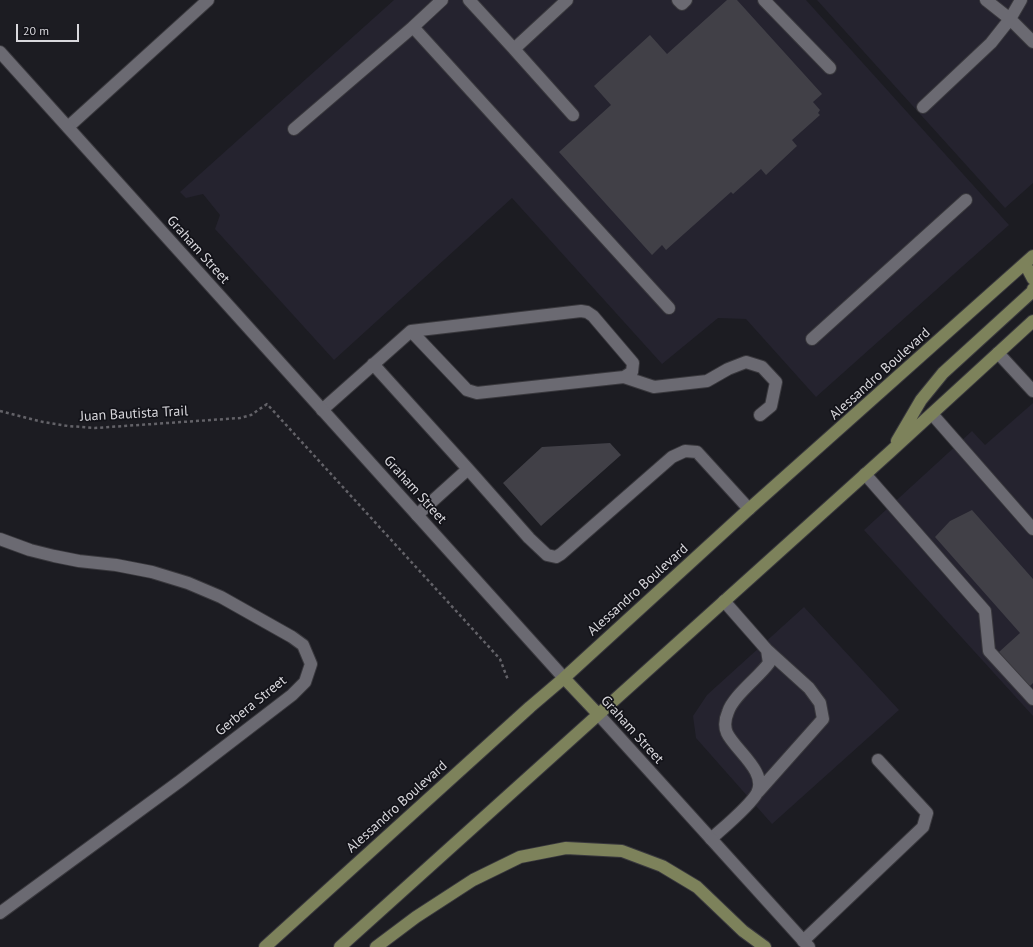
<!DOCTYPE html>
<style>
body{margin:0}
#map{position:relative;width:1033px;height:947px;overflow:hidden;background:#1c1c22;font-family:"PT Sans",sans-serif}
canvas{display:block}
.scale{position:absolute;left:16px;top:24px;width:63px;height:18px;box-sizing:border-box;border:2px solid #d9d8dd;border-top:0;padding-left:5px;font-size:12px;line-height:14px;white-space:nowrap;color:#d9d8dd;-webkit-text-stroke:3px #131319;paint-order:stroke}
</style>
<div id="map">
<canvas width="1033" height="947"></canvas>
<div class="scale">20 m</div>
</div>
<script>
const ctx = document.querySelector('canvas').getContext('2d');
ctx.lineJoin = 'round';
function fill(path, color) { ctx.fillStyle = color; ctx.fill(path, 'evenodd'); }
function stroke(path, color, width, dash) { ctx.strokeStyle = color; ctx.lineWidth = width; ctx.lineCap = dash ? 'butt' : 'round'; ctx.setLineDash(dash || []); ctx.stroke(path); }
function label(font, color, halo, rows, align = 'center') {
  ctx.font = font + ' "PT Sans",sans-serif'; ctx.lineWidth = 3.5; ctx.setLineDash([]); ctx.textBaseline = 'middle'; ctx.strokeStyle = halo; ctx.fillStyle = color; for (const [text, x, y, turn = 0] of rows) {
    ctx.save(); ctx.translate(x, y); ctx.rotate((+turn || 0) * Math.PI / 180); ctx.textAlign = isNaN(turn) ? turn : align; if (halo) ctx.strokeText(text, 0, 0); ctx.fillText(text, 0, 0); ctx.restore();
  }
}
fill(new Path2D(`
 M394 0H806L1009 225 816 397 746 319 718 318 662 364 512 198 334 360 215 229 220 215 203 194 186 198 180 192Z
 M817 0H1033V183L1005 208Z
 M1033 403V716L864 530 972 431 985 445Z
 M804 607 899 710 772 824 696 738 693 716 707 695Z`), '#25232f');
fill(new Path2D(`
 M727 0H737L822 94 813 102 820 110 818 113 820 115 792 140 797 146 766 175 761 169 733 194 731 192 666 250 662 245 652 255 559 152 611 105 594 86 650 35 667 54Z
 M610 443 621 455 541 526 503 483 542 447Z
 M972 510 1033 579V683L1029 687 999 652 1020 633 935 537 950 521Z`), '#414047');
const service = new Path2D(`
 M469 0 514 49 567 0
 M678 0 682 4 686 0
 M764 0 830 68
 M986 0 1010 19 1033 42
 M413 27 442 0
 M514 49 573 115
 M923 107 991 43 1010 19 1021 0
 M294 129 413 27 669 308
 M411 331 467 390 477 393 624 377 654 387 707 381 728 369 746 362 762 367 776 382 771 406 760 415
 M812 339 966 200
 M998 353 1033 391
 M373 364 468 469 529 538 547 555 556 557 561 554 672 457 685 451 697 452 749 509
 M322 410 411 331 581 311 587 312 593 316 633 363 632 372 624 377
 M932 414 1033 529
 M865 474 985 611 989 651 1033 699
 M417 515 468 469
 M758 792 823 719 820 703 809 688 767 650
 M711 839C723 828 750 806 757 793 768 772 735 750 727 733 724 726 725 719 728 712 733 696 758 678 769 663L767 650 724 601
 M803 941 923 827 927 813 878 760`);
const minor = new Path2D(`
 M68 127 208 0
 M0 539 30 550 54 556 79 561 116 565 152 572 188 583 221 597 292 637 303 645 311 664 305 682 292 695 180 781 0 913`);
const tertiary = new Path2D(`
 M0 52 564 678
 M598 714 809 947`);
const primary = new Path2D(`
 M1025 264 1033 279
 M897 441 921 400 943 373 1033 291V289
 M564 678 598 714
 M265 947 530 707 564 678 749 509 1033 256
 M340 947 890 452 1033 321
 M376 947 416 917 473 880 520 857 566 848 622 851 662 866 697 887 743 931 765 947`);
stroke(service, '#39383d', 14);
stroke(minor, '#39383d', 14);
stroke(tertiary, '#39383d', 14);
stroke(primary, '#39383d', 14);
stroke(new Path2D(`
 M0 411 43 422 68 426 95 428 240 418 251 415 267 404 500 659 508 680`), '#636268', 2.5, [3, 3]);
stroke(service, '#6b6a72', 12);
stroke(minor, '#6b6a72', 12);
stroke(tertiary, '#6b6a72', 12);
stroke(primary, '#7d825b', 12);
label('14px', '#d9d8dd', '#131319', [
 ["Graham Street",198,250,48],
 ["Alessandro Boulevard",880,374,-42],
 ["Juan Bautista Trail",134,414,-3],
 ["Graham Street",415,490,48],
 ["Alessandro Boulevard",638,590,-42],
 ["Gerbera Street",251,706,-39],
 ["Graham Street",632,730,48],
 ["Alessandro Boulevard",397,807,-42]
]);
</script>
